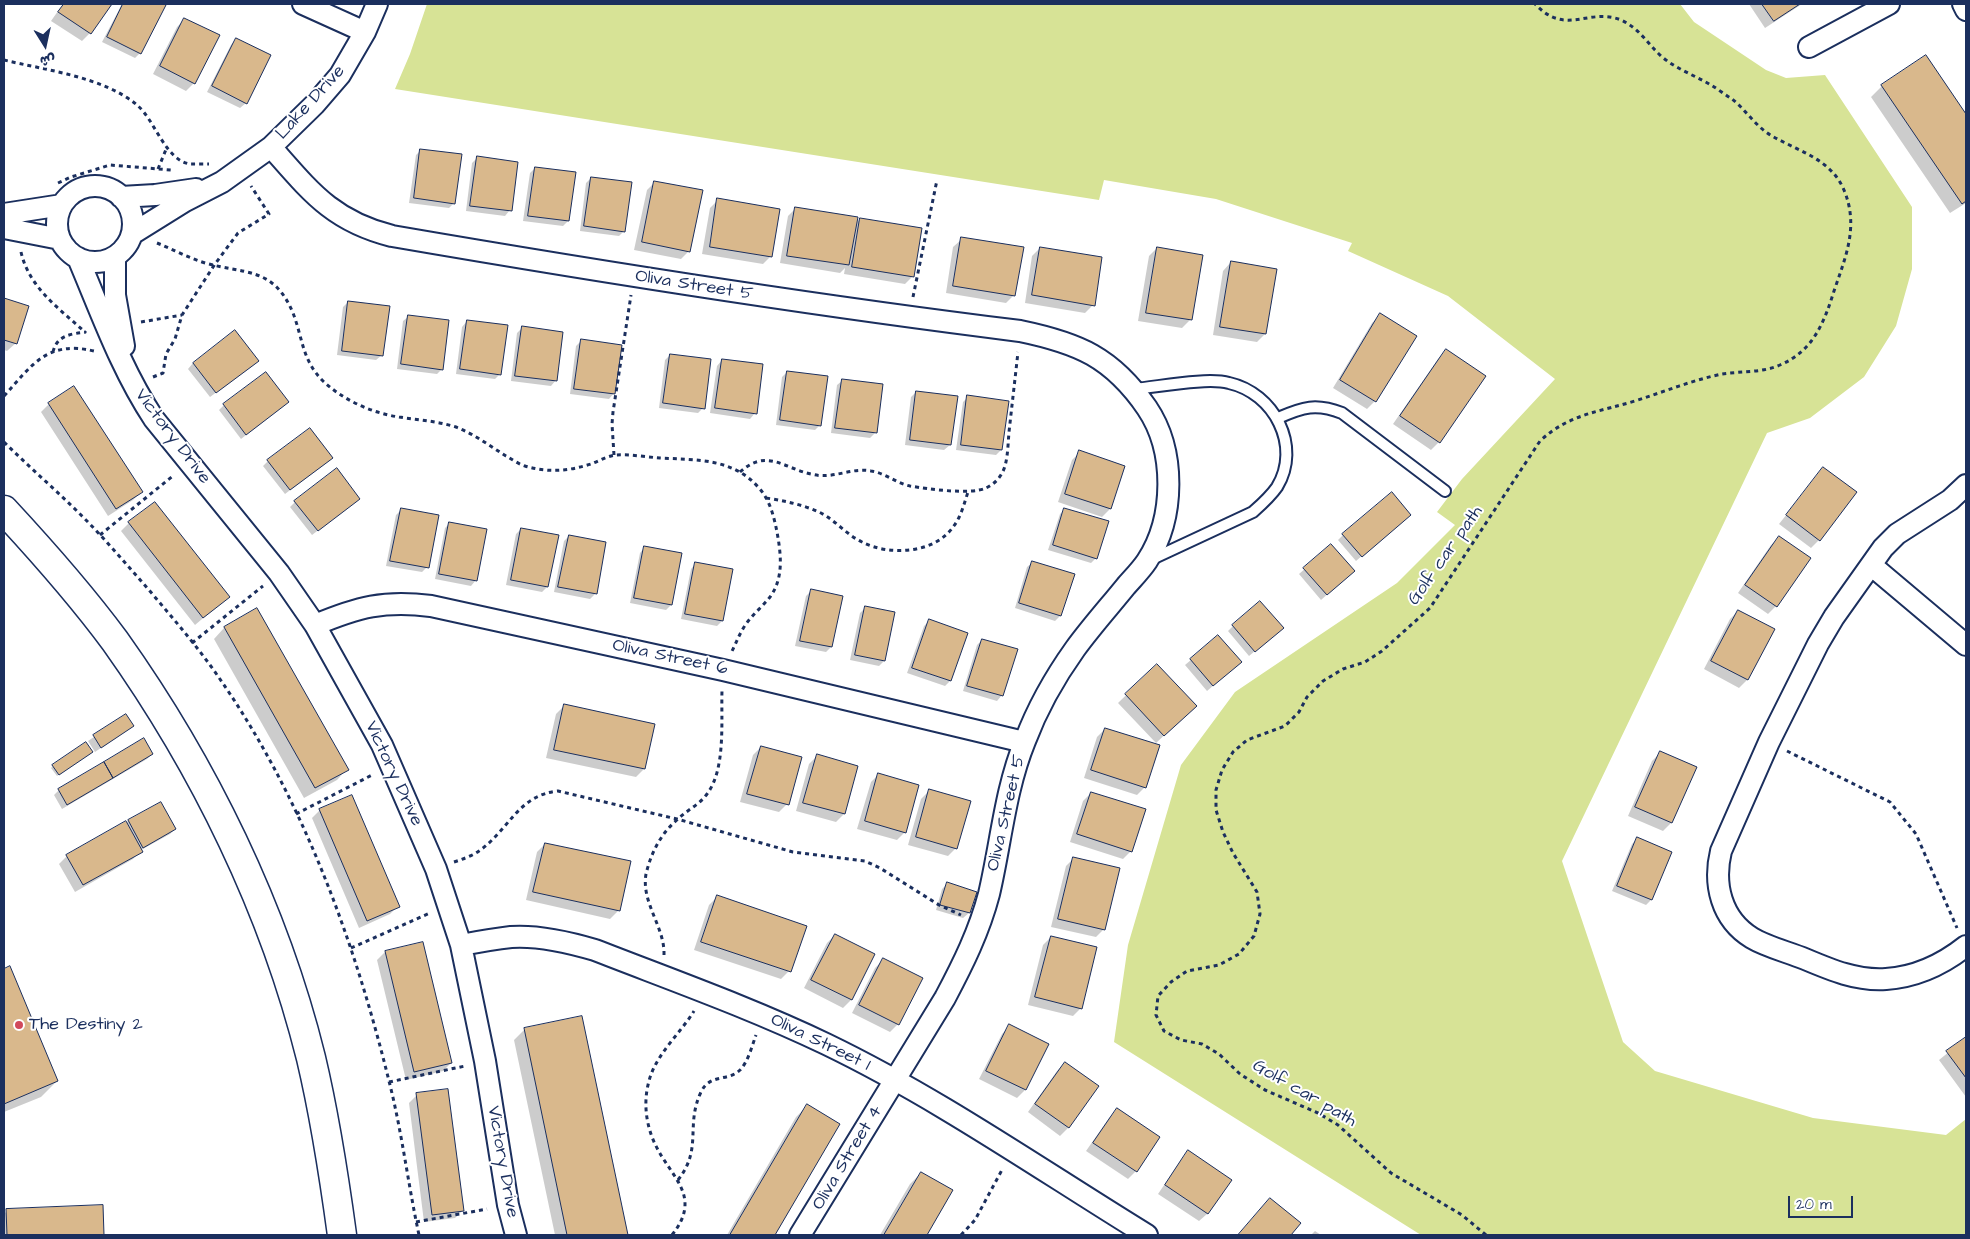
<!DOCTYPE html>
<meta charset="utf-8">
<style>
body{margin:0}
#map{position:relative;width:1970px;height:1239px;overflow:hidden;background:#fff;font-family:"Architects Daughter","Playpen Sans Arabic",sans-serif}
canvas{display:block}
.frame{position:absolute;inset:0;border:5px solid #1b2f5e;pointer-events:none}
.north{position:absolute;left:20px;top:20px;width:50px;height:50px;-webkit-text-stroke:4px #fff;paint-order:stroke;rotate:170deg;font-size:14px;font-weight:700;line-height:20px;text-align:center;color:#1b2f5e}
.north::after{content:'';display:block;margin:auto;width:18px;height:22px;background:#1b2f5e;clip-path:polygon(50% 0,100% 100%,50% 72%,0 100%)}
.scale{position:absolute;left:1788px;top:1196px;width:65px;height:22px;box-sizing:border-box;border:2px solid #1b2f5e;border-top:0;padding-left:6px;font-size:15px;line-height:18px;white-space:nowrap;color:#1b2f5e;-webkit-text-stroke:4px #fff;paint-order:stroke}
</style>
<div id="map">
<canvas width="1970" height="1239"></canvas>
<div class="frame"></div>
<div class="north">ش</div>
<div class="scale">20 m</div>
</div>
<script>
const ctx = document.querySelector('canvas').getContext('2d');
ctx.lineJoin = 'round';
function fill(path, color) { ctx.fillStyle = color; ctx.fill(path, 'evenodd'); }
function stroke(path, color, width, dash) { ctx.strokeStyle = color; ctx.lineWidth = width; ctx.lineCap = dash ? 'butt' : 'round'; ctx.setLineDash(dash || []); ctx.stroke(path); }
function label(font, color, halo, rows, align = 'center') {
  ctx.font = font + ' "Architects Daughter",sans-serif'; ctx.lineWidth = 4; ctx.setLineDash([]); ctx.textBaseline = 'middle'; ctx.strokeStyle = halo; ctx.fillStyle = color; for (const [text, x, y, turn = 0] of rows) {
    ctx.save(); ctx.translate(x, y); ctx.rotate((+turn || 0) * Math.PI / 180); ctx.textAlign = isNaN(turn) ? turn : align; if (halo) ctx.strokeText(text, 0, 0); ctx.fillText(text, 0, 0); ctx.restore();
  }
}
fill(new Path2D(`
 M427 4H1680L1694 22 1766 70 1786 78 1825 75 1912 207V269L1896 326 1864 377 1810 418 1767 433 1562 861 1623 1042 1655 1071 1813 1118 1946 1135 1966 1119V1235H1421L1114 1042 1128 945 1181 765 1235 692 1397 583 1455 525 1437 512 1462 479 1555 379 1448 296 1348 251 1352 243 1216 199 1104 180 1099 200 395 89 410 54Z`), '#d7e396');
fill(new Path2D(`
 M63 4H110L90 33 82 41 51 21Z
 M122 4H160L164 6 140 53 135 58 102 42Z
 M1749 4H1802L1765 28Z
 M185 19 194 83 186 91 153 74 177 27Z
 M236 39 246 103 240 108 207 92 231 45Z
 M1926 56 1966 116V203L1950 213 1871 97 1882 86Z
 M421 150 454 203 449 208 409 203 416 155Z
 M477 158 510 210 505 216 466 211 472 163Z
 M535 168 568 221 563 226 523 221 530 173Z
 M591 178 624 231 619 236 580 231 586 183Z
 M655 182 689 251 681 259 634 250 647 190Z
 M718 200 771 256 763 264 702 254 710 208Z
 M796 208 855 224 860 219 913 276 905 284 844 274 845 268 840 273 780 263 788 216Z
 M962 239 1014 295 1006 303 946 293 953 247Z
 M1040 248 1093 305 1085 313 1025 303 1032 256Z
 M1157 248 1190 320 1182 328 1138 321 1149 256Z
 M1231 262 1276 270 1265 334 1257 342 1213 335 1223 271Z
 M4 299 27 306 16 343 7 351 4 350Z
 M348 302 382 355 376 360 337 355 343 307Z
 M1380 315 1375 401 1367 409 1333 388 1372 323Z
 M409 316 442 369 437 374 397 369 403 321Z
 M467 321 500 374 495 379 456 374 462 327Z
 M523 327 556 380 551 386 511 381 517 333Z
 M581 341 614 393 609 399 570 394 576 346Z
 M1446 351 1439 442 1431 450 1393 424 1438 359Z
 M670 355 703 408 698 413 659 408 665 360Z
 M722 360 755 413 750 419 710 413 717 366Z
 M193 363 252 366 210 397 188 369Z
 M787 372 820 425 815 430 776 425 782 377Z
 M843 380 875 433 870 438 831 433 837 385Z
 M74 388 141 492 133 500 108 516 41 412 49 404Z
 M916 392 950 445 944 450 905 445 911 397Z
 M968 397 1001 450 996 455 956 450 963 402Z
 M224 405 282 407 241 439 219 410Z
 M1080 452 1124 466 1110 509 1102 517 1058 502 1072 460Z
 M268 461 326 463 285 494 263 466Z
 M1823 469 1819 540 1811 548 1779 524Z
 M359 499 312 535 290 507 295 502Z
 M1065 509 1096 558 1091 563 1048 550 1060 514Z
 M401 510 427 567 422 572 386 566 396 515Z
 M1404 520 1356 561 1338 540 1343 535Z
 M129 523 228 597 195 625 121 531Z
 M450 523 476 580 471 586 435 579 445 528Z
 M521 529 547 587 542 592 506 585 516 534Z
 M569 536 595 594 590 599 554 592 564 541Z
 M1779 538 1809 558 1776 606 1768 614 1738 593 1771 545Z
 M1331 546 1348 576 1321 600 1299 574Z
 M645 547 671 605 666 610 630 603 640 553Z
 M1033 562 1060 616 1055 621 1015 608 1027 567Z
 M696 563 722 621 717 626 681 619 691 569Z
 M811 591 831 647 826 652 795 646 806 596Z
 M865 608 884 661 879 666 850 660 860 613Z
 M1738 611 1747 680 1739 688 1704 669 1730 619Z
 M929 621 966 634 950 681 945 686 907 673 924 626Z
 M1233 626 1277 633 1249 656 1228 631Z
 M224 628 347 769 337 780 304 798 214 639Z
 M1218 637 1235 667 1207 691 1185 665Z
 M982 640 1002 695 997 701 963 691 977 645Z
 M1157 665 1187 714 1156 743 1118 703Z
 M564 706 644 769 636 777 546 758 556 714Z
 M126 715 133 726 95 752 88 741Z
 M1105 729 1145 787 1137 795 1084 778 1097 737Z
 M143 740 152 754 147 759 62 809 54 795 59 790Z
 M761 747 787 804 779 812 740 802 753 755Z
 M1660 753 1671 823 1663 831 1628 816 1652 761Z
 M89 754 57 776 51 768 53 766Z
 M817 756 844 814 836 822 796 811 809 764Z
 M879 774 905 832 897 840 857 829 871 782Z
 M929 791 956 848 948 856 908 845 921 799Z
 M1091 793 1131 851 1123 859 1070 842 1083 801Z
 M160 803 175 829 170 834 141 850 133 859 75 892 59 864 67 856Z
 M320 810 398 906 390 914 359 928 312 818Z
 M1637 839 1671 852 1651 900 1646 905 1612 891 1632 844Z
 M545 844 629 862 618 911 610 919 526 900 537 852Z
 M1074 858 1104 929 1096 937 1051 927 1066 866Z
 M947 884 975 892 969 913 963 918 936 910 942 889Z
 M717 897 789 971 781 979 694 950 709 905Z
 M835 935 874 954 851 1000 843 1008 804 988 827 943Z
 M1051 937 1081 1008 1073 1016 1028 1005 1043 945Z
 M385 952 451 1063 443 1071 406 1080 377 960Z
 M883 960 898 1024 890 1032 852 1013 875 968Z
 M10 968 57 1081 41 1097 4 1112V970Z
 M581 1018 627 1235H555L514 1040 524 1030Z
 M1010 1026 1048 1044 1025 1090 1017 1098 979 1079 1002 1034Z
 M1966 1038V1097L1939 1060Z
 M1065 1063 1098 1087 1068 1128 1060 1136 1028 1112 1057 1071Z
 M417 1095 463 1210 455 1218 424 1222 409 1103Z
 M807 1106 839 1124 774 1235H727L796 1117Z
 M1117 1110 1159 1137 1136 1171 1128 1179 1086 1151 1109 1118Z
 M1189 1152 1230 1180 1207 1214 1199 1221 1158 1194 1181 1160Z
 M921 1173 952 1191 926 1235H880L910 1184Z
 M1265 1204 1299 1224 1289 1235H1239Z
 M102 1207 103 1235H4V1214L7 1211Z
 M1315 1231 1321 1235H1311Z`), '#0003');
const building = new Path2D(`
 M64 4H112L91 34 58 12Z
 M123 4H163L166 5 141 54 107 37Z
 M1762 4H1800L1774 21Z
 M184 18 220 35 195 84 160 66Z
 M236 38 271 55 247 104 212 86Z
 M1926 55 1966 114V201L1962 204 1881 85Z
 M420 149 462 154 455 204 414 198Z
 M477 156 518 162 512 211 470 206Z
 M535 167 576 172 569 221 528 216Z
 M591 177 632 182 625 232 584 226Z
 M654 181 703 190 690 252 642 242Z
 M717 198 780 209 772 257 710 247Z
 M795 207 858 217 849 265 787 256Z
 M860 218 922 228 914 277 852 267Z
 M961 237 1024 247 1015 296 953 286Z
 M1040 247 1102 257 1095 306 1032 295Z
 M1157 247 1203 255 1192 320 1146 313Z
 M1231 261 1277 269 1266 334 1220 327Z
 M4 298 29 306 17 344 4 340Z
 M348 301 390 306 383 356 342 351Z
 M1380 313 1417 336 1376 402 1340 380Z
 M408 315 449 320 443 370 401 364Z
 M467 320 508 325 501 375 460 369Z
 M522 326 563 332 557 381 515 376Z
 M235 330 259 361 216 393 193 363Z
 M581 339 622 345 615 394 574 389Z
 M1446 349 1486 376 1440 443 1400 416Z
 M670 354 711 359 705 409 663 403Z
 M722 359 763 364 757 414 715 408Z
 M787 371 828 376 821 426 780 420Z
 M266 372 289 402 246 435 223 404Z
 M842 379 883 384 877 433 835 428Z
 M74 386 143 492 116 509 48 403Z
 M916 391 958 396 951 445 910 440Z
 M967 395 1009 401 1002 450 961 445Z
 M310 428 333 458 290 490 267 460Z
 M1079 450 1125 466 1111 509 1065 494Z
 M1823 467 1857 492 1820 541 1786 515Z
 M337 468 360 499 318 531 294 501Z
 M1392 492 1411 515 1362 557 1342 534Z
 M155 502 230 597 203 618 128 522Z
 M401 508 439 515 429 568 390 561Z
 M1064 508 1109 521 1097 559 1053 545Z
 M449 522 487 529 477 581 439 574Z
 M521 528 559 535 548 587 511 580Z
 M569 535 606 542 597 594 558 587Z
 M1779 536 1811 558 1777 607 1745 585Z
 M1331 544 1355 571 1327 595 1303 568Z
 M644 546 682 553 672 605 634 598Z
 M1032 561 1075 574 1061 616 1019 603Z
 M695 562 733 569 723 621 685 614Z
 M811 589 843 596 832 647 800 641Z
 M1260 601 1284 628 1255 652 1232 625Z
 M865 606 895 612 885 661 855 655Z
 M257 608 349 770 315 788 224 627Z
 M1738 610 1775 629 1748 680 1711 661Z
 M929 619 968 633 951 681 912 668Z
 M1218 635 1242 662 1213 686 1190 659Z
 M982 639 1018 649 1003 696 967 686Z
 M1157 664 1197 706 1164 736 1125 694Z
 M564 704 655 724 645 769 554 750Z
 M126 714 134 726 101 748 93 735Z
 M1105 728 1160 745 1146 788 1091 770Z
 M144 738 153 754 113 778 104 762Z
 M86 742 93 752 59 775 52 765Z
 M761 746 802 757 789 805 747 794Z
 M1660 751 1697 767 1672 823 1635 807Z
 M817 754 858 766 845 814 803 803Z
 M104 762 113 778 67 805 58 789Z
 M878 773 919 785 906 833 865 821Z
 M929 789 971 801 957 849 916 837Z
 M1091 792 1146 809 1132 852 1077 834Z
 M352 795 400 907 367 921 319 809Z
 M161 802 176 829 143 848 128 820Z
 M126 821 143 852 83 885 66 855Z
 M1637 837 1672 852 1652 900 1617 886Z
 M545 843 631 861 620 911 533 892Z
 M1073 857 1120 868 1105 930 1058 919Z
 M947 882 977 892 970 913 940 905Z
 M717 895 807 926 791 972 701 942Z
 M835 934 875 954 852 1000 811 980Z
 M1051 936 1097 947 1082 1009 1035 997Z
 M423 942 452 1063 414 1072 385 951Z
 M883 958 923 978 899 1025 859 1005Z
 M10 966 58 1081 4 1104V969Z
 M582 1016 628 1235H567L524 1028Z
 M1009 1024 1049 1044 1026 1090 986 1071Z
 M1966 1037V1078L1946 1051Z
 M1065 1062 1099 1086 1069 1128 1035 1104Z
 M448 1089 464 1211 432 1215 416 1093Z
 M807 1104 840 1124 775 1235H730Z
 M1117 1108 1160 1137 1137 1172 1093 1143Z
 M1188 1150 1232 1180 1208 1214 1165 1185Z
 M921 1172 953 1190 927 1235H884Z
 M1270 1198 1301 1223 1291 1235H1238Z
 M103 1205 104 1235H7L6 1209Z`);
fill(building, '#d9b88c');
stroke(building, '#1b2f5e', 1);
const lane = new Path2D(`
 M1134 389C1158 387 1207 377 1229 383 1274 393 1302 446 1277 487 1270 497 1262 504 1253 512L1150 560
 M1278 418C1303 407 1316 403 1342 413L1445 491`);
const street = new Path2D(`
 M303 4 365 32
 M1963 4 1966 10
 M1809 47 1889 4
 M271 147C310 191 332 221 392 236 601 272 810 305 1020 331 1078 343 1112 357 1147 408 1176 451 1175 518 1147 561 1141 570 1133 578 1126 586 1109 607 1091 627 1075 649 1055 677 1037 709 1025 741 1005 790 1001 843 989 894 979 932 963 964 945 998L800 1235
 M57 224a38 38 0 1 1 76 0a38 38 0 1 1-76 0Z
 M121 197 155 195 196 189
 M4 214 62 205
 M4 228 60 239
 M132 234 185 201 222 182 271 147 315 104 340 75 365 32 377 4
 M115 257V295L124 346
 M78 258C101 312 121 369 154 419L279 573 315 625 382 745 436 869 461 945 485 1061 508 1205 516 1235
 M1966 485 1950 500 1897 534 1883 548 1834 617 1818 644 1769 742 1721 851C1713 884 1721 919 1752 938 1767 947 1788 952 1805 959 1831 970 1857 981 1886 979 1917 977 1942 965 1966 946
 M1871 565 1966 645
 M315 625C358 607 384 600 431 606L723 670 1024 742
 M461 945C477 942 494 939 511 937 539 935 568 942 595 950 672 980 751 1008 826 1044 938 1098 1041 1170 1147 1235`);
const secondary = new Path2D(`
 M4 510C43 552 81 595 115 641 204 766 274 909 311 1058 325 1117 334 1176 342 1235`);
stroke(lane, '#1b2f5e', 14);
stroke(street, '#1b2f5e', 24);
stroke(secondary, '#1b2f5e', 31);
stroke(new Path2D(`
 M4 60C45 70 104 77 137 105 155 120 165 160 190 164 196 164 203 164 209 164
 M158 169 167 147
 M58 183 71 177 110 165 171 170
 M157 243C172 249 187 257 202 262 243 275 273 265 293 313 303 339 302 360 323 381 343 400 372 413 399 417 418 420 437 421 456 427 474 434 490 446 506 456 512 459 518 464 525 466 548 473 569 471 591 464 599 461 607 456 616 455 630 454 646 457 660 458 697 460 733 458 759 488 770 500 774 517 777 532 781 554 784 578 770 597 762 607 751 616 744 627 739 635 736 643 732 651
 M21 252C29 288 60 309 86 333
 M913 297 937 180
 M141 322 182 315
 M53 352C57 335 71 334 86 332
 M153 377 163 373 166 354 175 339 182 315 215 264 238 233 269 214 251 186
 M4 396C32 365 47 340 94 351
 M4 442C29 467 56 490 81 515 105 539 127 565 149 590 170 615 191 639 210 665 299 788 353 935 389 1081 402 1132 408 1184 419 1235
 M614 455 612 424 613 412 631 295
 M740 472C767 448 783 468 811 474 833 480 851 467 871 471 885 473 896 483 910 486 927 489 971 495 986 488 995 484 1002 476 1005 466 1008 455 1008 443 1009 432 1012 405 1015 379 1018 352
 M766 498C786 501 804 505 821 513 836 521 847 535 862 542 889 556 934 554 953 527 961 517 964 504 968 492
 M100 535 174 475
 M192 643 263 586
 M1787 751 1890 802 1916 834 1957 928
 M296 814 374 774
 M454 862C463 859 472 856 479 851 509 830 518 795 558 791L677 819 793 852 865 861 880 868 939 905 961 915
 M351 948 430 913
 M664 955C665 927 641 903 646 874 651 853 661 833 678 819 687 810 699 805 707 794 726 769 721 721 722 690
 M389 1082 465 1066
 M678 1180C703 1148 685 1126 701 1092 710 1073 728 1082 740 1070 748 1062 752 1046 756 1035
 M416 1222 487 1209
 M672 1235C703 1196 671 1178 655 1144 646 1125 643 1102 649 1081 656 1054 680 1034 694 1011
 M961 1235 975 1220 1003 1168
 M1486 1235 1462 1215 1391 1173 1338 1125 1318 1113 1265 1090 1240 1074 1219 1054 1202 1044 1181 1040 1164 1031 1156 1015 1158 996 1171 982 1187 971 1219 965 1239 954 1254 936 1260 914 1257 892 1233 853 1223 832 1216 810V790L1222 770 1233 752 1247 740 1285 726 1299 712 1307 697 1323 681 1343 669 1365 662 1382 651 1430 608 1540 441C1570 413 1601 412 1638 400 1666 391 1693 380 1722 374 1741 371 1762 373 1780 365 1813 351 1824 323 1834 291 1846 256 1859 226 1844 190 1831 159 1798 151 1772 136 1756 127 1746 110 1732 99 1725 95 1718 89 1711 85 1694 75 1676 69 1661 56 1647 43 1639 28 1621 20 1588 7 1566 37 1535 4`), '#1b2f5e', 3, [4, 4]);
stroke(lane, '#fff', 10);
stroke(street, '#fff', 20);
stroke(secondary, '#fff', 28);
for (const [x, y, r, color] of [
 [19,1025,5,"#d1495b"]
]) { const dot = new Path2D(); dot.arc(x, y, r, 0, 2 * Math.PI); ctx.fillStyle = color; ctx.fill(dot); stroke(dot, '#fff', 2); }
label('18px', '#1b2f5e', '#fff', [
 ["Lake Drive",311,103,-48],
 ["Oliva Street 5",694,286,9],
 ["Victory Drive",172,437,53],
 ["Golf car path",1446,556,-55],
 ["Oliva Street 6",670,658,12],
 ["Victory Drive",393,774,65],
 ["Oliva Street 5",1007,813,-77],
 ["Oliva Street 1",820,1043,26],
 ["Golf car path",1304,1094,30],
 ["Oliva Street 4",848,1158,-59],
 ["Victory Drive",502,1162,80]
]);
label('18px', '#1b2f5e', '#fff', [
 ["The Destiny 2",29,1025]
], 'left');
</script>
